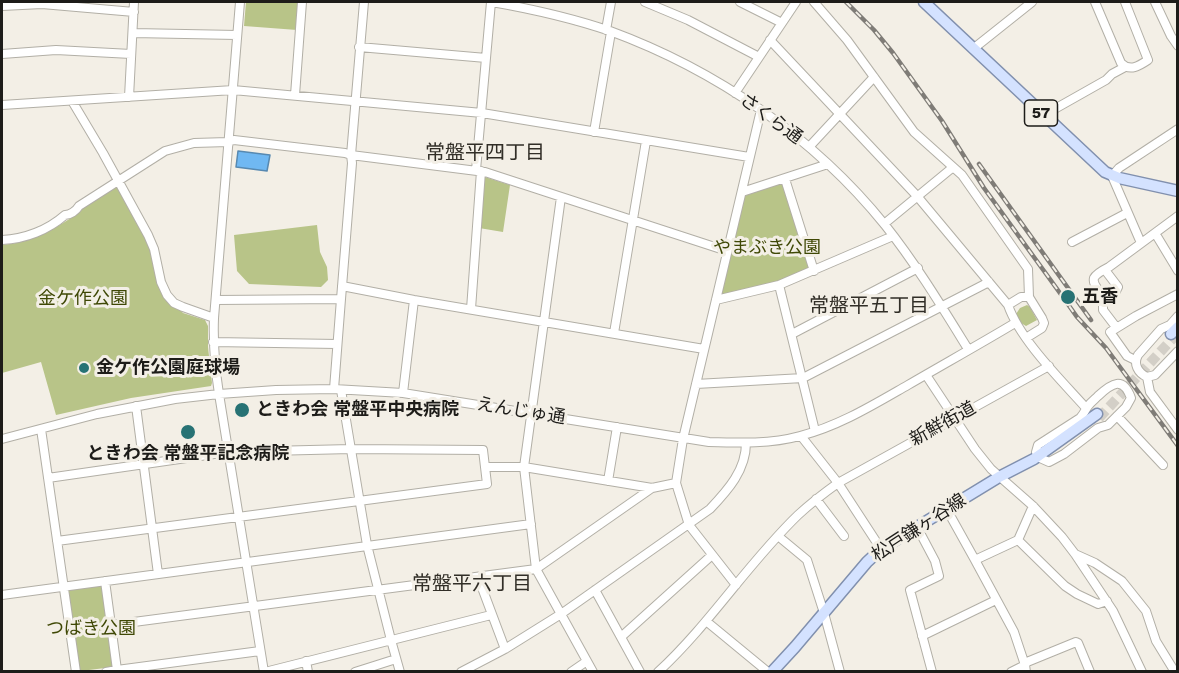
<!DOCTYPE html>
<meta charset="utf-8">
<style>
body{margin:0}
#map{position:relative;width:1179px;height:673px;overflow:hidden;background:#f3efe6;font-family:"Work Sans",sans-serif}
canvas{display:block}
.frame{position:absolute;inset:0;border:3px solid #1d1c19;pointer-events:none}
</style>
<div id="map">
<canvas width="1179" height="673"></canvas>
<div class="frame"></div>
</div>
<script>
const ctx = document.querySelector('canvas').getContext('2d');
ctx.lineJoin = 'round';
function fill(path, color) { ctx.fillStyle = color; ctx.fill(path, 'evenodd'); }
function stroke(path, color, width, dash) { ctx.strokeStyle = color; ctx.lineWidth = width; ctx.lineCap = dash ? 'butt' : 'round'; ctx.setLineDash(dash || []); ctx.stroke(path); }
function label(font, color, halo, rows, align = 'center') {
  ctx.font = font + ' "Work Sans","Noto Sans JP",sans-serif'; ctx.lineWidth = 6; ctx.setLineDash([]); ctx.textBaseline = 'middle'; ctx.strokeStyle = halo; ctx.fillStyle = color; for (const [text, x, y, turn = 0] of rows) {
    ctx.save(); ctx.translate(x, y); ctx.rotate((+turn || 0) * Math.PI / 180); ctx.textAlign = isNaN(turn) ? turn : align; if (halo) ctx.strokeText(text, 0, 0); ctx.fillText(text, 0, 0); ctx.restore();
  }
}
fill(new Path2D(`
 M246 2H298L297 30 244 26Z
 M485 177 510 185 503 232 479 228 483 179Z
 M781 183 783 184 810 267 783 281 723 296 721 293 744 196Z
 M118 187 146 239 174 303 183 313 205 320 208 326V347L212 383 211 386 131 398 56 415 41 362 2 373V245C34 242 53 230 80 212L82 209 115 188Z
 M317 225 320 252 327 267 328 280 321 287 249 284 237 271 234 235Z
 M1027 305 1030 307 1037 320 1026 326 1021 323 1016 314 1020 308Z
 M102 585 113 667 81 671 79 670 67 592 70 590Z`), '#b8c488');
const water = new Path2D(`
 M238 151 270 155 267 171 236 167Z`);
fill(water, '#70b8f2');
stroke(water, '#5789b1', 1.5);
stroke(new Path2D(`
 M1099 418 1175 336`), '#d3cfc7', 10, [10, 5]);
const minor = new Path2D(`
 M240 2 214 318C213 344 215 368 219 394L264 672
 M364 2 351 155 485 172 727 251
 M492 2C532 9 572 18 610 31 716 70 814 137 885 225 916 264 942 307 968 349
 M645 2 688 20 759 57
 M740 2 782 23
 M814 2 847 40 914 132 962 175 1028 269 1029 297
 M1095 2 1121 63C1130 72 1139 66 1148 60L1125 2
 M1155 2 1171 36 1178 46
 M2 6 42 4 134 12
 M606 30 611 2
 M133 33 237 35
 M770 40 917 196 1008 305C1020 340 1061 380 1086 408
 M359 47 486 58
 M973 49 1032 2
 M2 54 56 50 131 54
 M735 93 796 2
 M295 95 302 2
 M129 97 134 2
 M72 101 103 153 148 235 154 249 161 282 167 295 174 303 183 307 214 318
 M2 105 233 90 482 113 749 157
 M1044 115 1106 80 1112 74 1125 67
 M594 132 611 32
 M809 147 874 77
 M476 170 491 2
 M785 179 814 271
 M742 192 828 164
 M561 197 524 467 536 569 593 672
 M884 224 952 168
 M1155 233 1178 271
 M2 240C25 239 48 230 65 215 70 215 76 211 79 206L165 151 194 143 228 142 234 140 345 153 351 155 352 163 341 299 216 300
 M1072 242 1127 213
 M1141 243 1112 176 1119 168 1178 129
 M1105 270 1118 287 1116 291 1106 297C1102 294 1092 285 1094 278 1096 274 1105 269 1109 267 1132 250 1155 233 1178 216
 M779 285 815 431
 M342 286 414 300 704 349
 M1103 296V310L1116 327
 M716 300 779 285 893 236
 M1008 305 1021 297H1029L1042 318 1044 323 1042 328 1026 338
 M471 309 481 171
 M1178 316 1170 325 1161 329 1138 355C1133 364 1138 373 1147 377L1150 392 1178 430
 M614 333 646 141
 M792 334 918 268
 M213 342 337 344
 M1135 360 1127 356 1110 332 1136 316 1178 294
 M926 375 975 449 991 469 1033 506 1062 537 1075 554 1113 611 1142 672
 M1147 377 1155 375 1178 351
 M696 384 803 378 989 282
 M334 389 341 299
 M341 390 367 545 391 640 400 672
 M403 393 414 300
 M136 406 158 574
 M1117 416 1163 465
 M41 429 76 672
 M801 436 838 483 881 549
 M2 439 97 414 175 399 219 394 276 390 334 389 403 393 709 442C740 443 771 444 800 436 839 426 873 405 908 385 944 364 980 344 1015 323
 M1038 456 1036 452 1038 445 1080 418C1084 414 1085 410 1088 406 1091 402 1095 399 1098 396 1112 383 1123 376 1131 398L1126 407 1108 425 1098 428 1064 454 1049 462 1040 458
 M48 478 228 452 351 449 483 450 485 467
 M608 481 617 427
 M676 483 683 439 761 110
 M816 499 844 536
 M946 508 975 560
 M917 527 935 561 939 576 910 590 932 672
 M778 536 807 560 824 613 840 672
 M1018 540 1065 586 1077 594 1098 604 1107 601
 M57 541 487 484 485 467H524L652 488 676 483 689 525 736 585
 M1075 554 1095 563 1122 581 1146 611 1156 641 1175 672
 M478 577 505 649
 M105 581 111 625
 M595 590 640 672
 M2 595 531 524
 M706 621 768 672
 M922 636 996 600
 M621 637 712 555
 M306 661 308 672
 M117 670 260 651
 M106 672 117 670 111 625 536 569 652 488
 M265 672 491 615
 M355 672 396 659
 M461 672 505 649 561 614 710 509C728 490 746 470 746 443
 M571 672 587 661
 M658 672C710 624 748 563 798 515 811 503 824 493 838 483L1049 366
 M1011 672 1025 665 1014 632 975 560 1018 540 1033 506
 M1026 672 1025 665 1027 662 1076 642 1078 643 1090 672`);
const major = new Path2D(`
 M924 2 1105 172 1119 178 1178 191
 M1171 334 1178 327
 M772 672 795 647 867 562 881 549 999 477 1034 459 1097 414`);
stroke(minor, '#b2afa6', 10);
stroke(major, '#8190ae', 13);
stroke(minor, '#fff', 8);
stroke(major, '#d4e2ff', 10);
const rail = new Path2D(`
 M846 2 874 30 893 53 942 121 984 188 1065 300 1077 317 1106 348 1178 446
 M979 164 1091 320`);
stroke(rail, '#7f7c77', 4.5);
stroke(rail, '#f3efe6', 2, [7]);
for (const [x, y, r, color] of [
 [1068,297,8,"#277274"],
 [84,368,6,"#277274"],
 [242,410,8,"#277274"],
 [188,432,8,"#277274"]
]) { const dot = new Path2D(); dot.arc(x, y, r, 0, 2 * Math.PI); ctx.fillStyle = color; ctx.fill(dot); stroke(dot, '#f3efe6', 2); }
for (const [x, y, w] of [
 [1041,113,33]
]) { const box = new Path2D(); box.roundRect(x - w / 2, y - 13, w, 26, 4.5); ctx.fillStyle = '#f3efe6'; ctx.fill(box); stroke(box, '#1d1c19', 1.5); }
label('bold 16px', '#1d1c19', null, [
 ["57",1041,113]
]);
label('18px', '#1d1c19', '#f3efe6', [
 ["さくら通",771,119,36],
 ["えんじゅ通",521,411,9],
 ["新鮮街道",943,424,-29],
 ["松戸鎌ヶ谷線",919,528,-33]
]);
label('18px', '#3f4805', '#f3efe6', [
 ["やまぶき公園",767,248],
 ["金ケ作公園",83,299],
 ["つばき公園",91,629]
]);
label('bold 18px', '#1d1c19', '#f3efe6', [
 ["五香",1082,297],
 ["金ケ作公園庭球場",96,368],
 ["ときわ会 常盤平中央病院",256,410],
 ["ときわ会 常盤平記念病院",188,454,"center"]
], 'left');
label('20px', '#312e27', '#f3efe6', [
 ["常盤平四丁目",485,153],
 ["常盤平五丁目",869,306],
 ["常盤平六丁目",472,584]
]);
</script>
